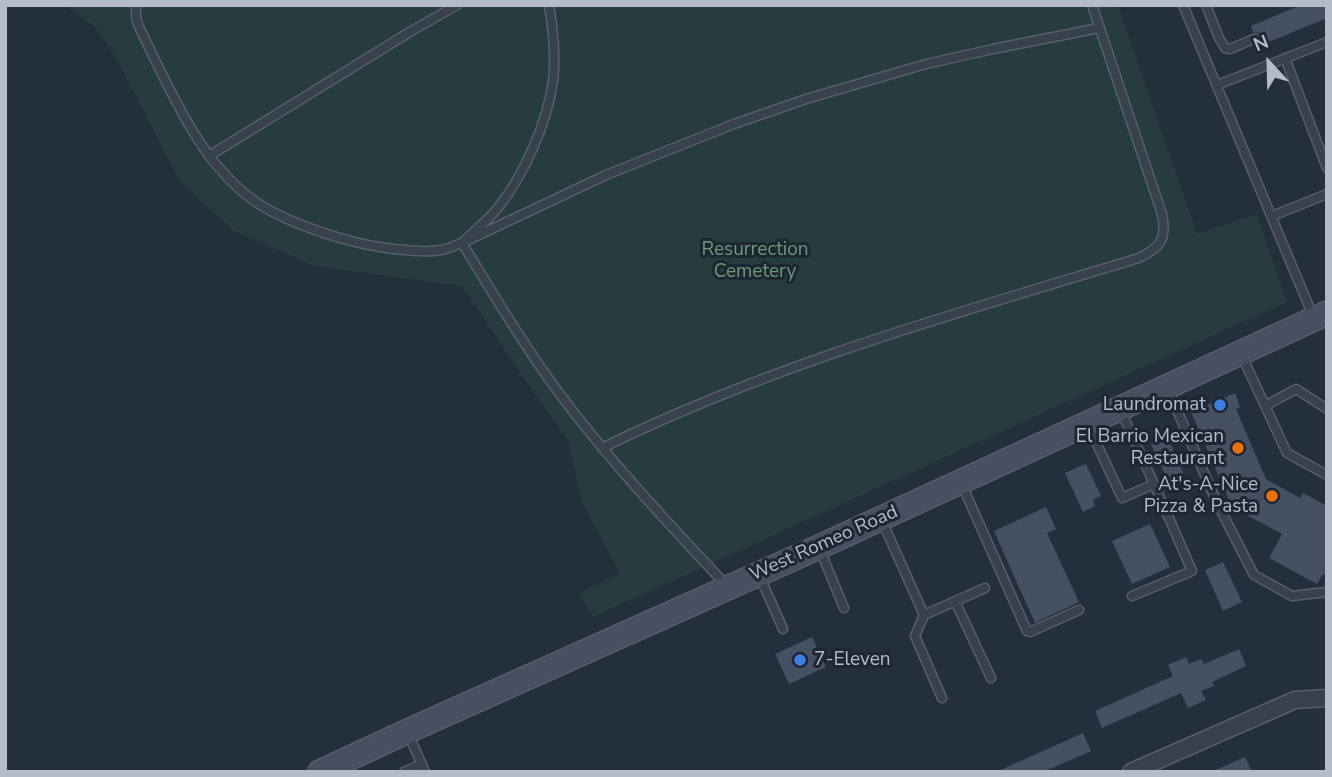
<!DOCTYPE html>
<style>
body{margin:0}
#map{position:relative;width:1332px;height:777px;overflow:hidden;background:#242f3e;font-family:"Nunito Sans",sans-serif}
canvas{display:block}
.frame{position:absolute;inset:0;border:7px solid #b4bcc9;pointer-events:none}
.north{position:absolute;left:1234px;top:28px;width:70px;height:70px;-webkit-text-stroke:5px #1d2633;paint-order:stroke;rotate:338deg;font-size:19px;font-weight:700;line-height:28px;text-align:center;color:#b4bcc9}
.north::after{content:'';display:block;margin:auto;width:24px;height:32px;background:#b4bcc9;clip-path:polygon(50% 0,100% 100%,50% 72%,0 100%)}
</style>
<div id="map">
<canvas width="1332" height="777"></canvas>
<div class="frame"></div>
<div class="north">N</div>
</div>
<script>
const ctx = document.querySelector('canvas').getContext('2d');
ctx.lineJoin = 'round';
function fill(path, color) { ctx.fillStyle = color; ctx.fill(path, 'evenodd'); }
function stroke(path, color, width, dash) { ctx.strokeStyle = color; ctx.lineWidth = width; ctx.lineCap = dash ? 'butt' : 'round'; ctx.setLineDash(dash || []); ctx.stroke(path); }
function label(font, color, halo, rows, align = 'center') {
  ctx.font = font + ' "Nunito Sans",sans-serif'; ctx.lineWidth = 6; ctx.setLineDash([]); ctx.textBaseline = 'middle'; ctx.strokeStyle = halo; ctx.fillStyle = color; for (const [text, x, y, turn = 0] of rows) {
    ctx.save(); ctx.translate(x, y); ctx.rotate((+turn || 0) * Math.PI / 180); ctx.textAlign = isNaN(turn) ? turn : align; if (halo) ctx.strokeText(text, 0, 0); ctx.fillText(text, 0, 0); ctx.restore();
  }
}
fill(new Path2D(`
 M65 5H1118L1197 234 1257 214 1287 302 593 617 579 593 620 574 581 500 568 440 528 384 462 286 314 266 234 231 180 182 117 59 96 28Z`), '#263c3f');
fill(new Path2D(`
 M1301 5H1327V18L1259 46 1262 36 1259 32H1253L1251 26Z
 M1235 393 1240 407 1236 409 1266 479 1300 498 1303 493 1327 506V576L1323 574 1317 584 1269 558 1282 534 1232 507 1191 412Z
 M1167 437 1184 474 1168 481 1151 444Z
 M1086 464 1101 496 1093 500 1095 506 1083 512 1065 473Z
 M1046 507 1056 529 1047 533 1079 602 1035 623 994 531Z
 M1150 524 1170 567 1132 584 1112 541Z
 M1223 562 1242 602 1223 611 1205 570Z
 M812 637 826 667 789 684 775 654Z
 M1239 649 1246 666 1212 682 1214 686 1201 691 1206 700 1188 708 1181 693 1102 728 1095 711 1173 676 1168 665 1186 657 1189 664 1201 659 1204 664Z
 M1083 733 1091 751 1043 772H996Z
 M1245 757 1252 772H1211Z`), '#455162');
const service = new Path2D(`
 M136 5V17L139 27C170 89 201 168 262 206 289 222 321 233 351 241 373 247 420 254 441 250 448 249 455 245 462 243L606 175 734 124 806 99 926 64 993 49 1099 28
 M549 5C553 29 556 57 553 81 547 124 524 175 497 209 487 221 473 232 462 243 491 290 519 338 551 382 604 455 665 520 726 585
 M1183 5 1313 316
 M1206 5 1219 38 1225 48 1230 49 1256 38
 M1285 58 1327 168
 M1217 85 1327 42
 M209 156 408 33 457 5
 M1272 216 1327 194
 M1241 354 1287 453 1327 475
 M1168 389 1217 503 1254 575 1292 596 1327 592
 M1265 406 1296 389 1327 409
 M1088 425 1122 498 1154 484 1120 409
 M602 448C773 364 957 313 1139 258 1161 247 1167 239 1162 214L1092 5
 M962 485 1027 631 1030 632 1079 610
 M882 521 924 615 915 636 942 698
 M820 550 844 608
 M760 577 783 629
 M1132 596 1192 571 1154 484
 M955 601 991 678
 M924 615 985 588
 M408 733 425 772
 M404 772 422 764`);
const minor = new Path2D(`
 M1131 772 1295 700 1327 698`);
const secondary = new Path2D(`
 M320 772 408 731 819 547 1327 313`);
stroke(service, '#565f6c', 11);
stroke(minor, '#565f6c', 19);
stroke(secondary, '#565f6c', 26);
stroke(service, '#38414e', 8);
stroke(minor, '#38414e', 16);
stroke(secondary, '#465061', 23);
for (const [x, y, r, color] of [
 [1220,405,7,"#3f7fe0"],
 [1238,448,7,"#e8710a"],
 [1272,496,7,"#e8710a"],
 [800,660,7,"#3f7fe0"]
]) { const dot = new Path2D(); dot.arc(x, y, r, 0, 2 * Math.PI); ctx.fillStyle = color; ctx.fill(dot); stroke(dot, '#1d2633', 2.5); }
label('19px', '#6b9a76', '#1d2633', [
 ["Resurrection",755,250],
 ["Cemetery",755,272]
]);
label('19px', '#b4bcc9', '#1d2633', [
 ["Laundromat",1206,405],
 ["El Barrio Mexican",1224,437],
 ["Restaurant",1224,459],
 ["At's-A-Nice",1258,485],
 ["Pizza & Pasta",1258,507],
 ["7-Eleven",814,660,"left"]
], 'right');
label('19px', '#b4bcc9', '#1d2633', [
 ["West Romeo Road",824,544,-24]
]);
</script>
